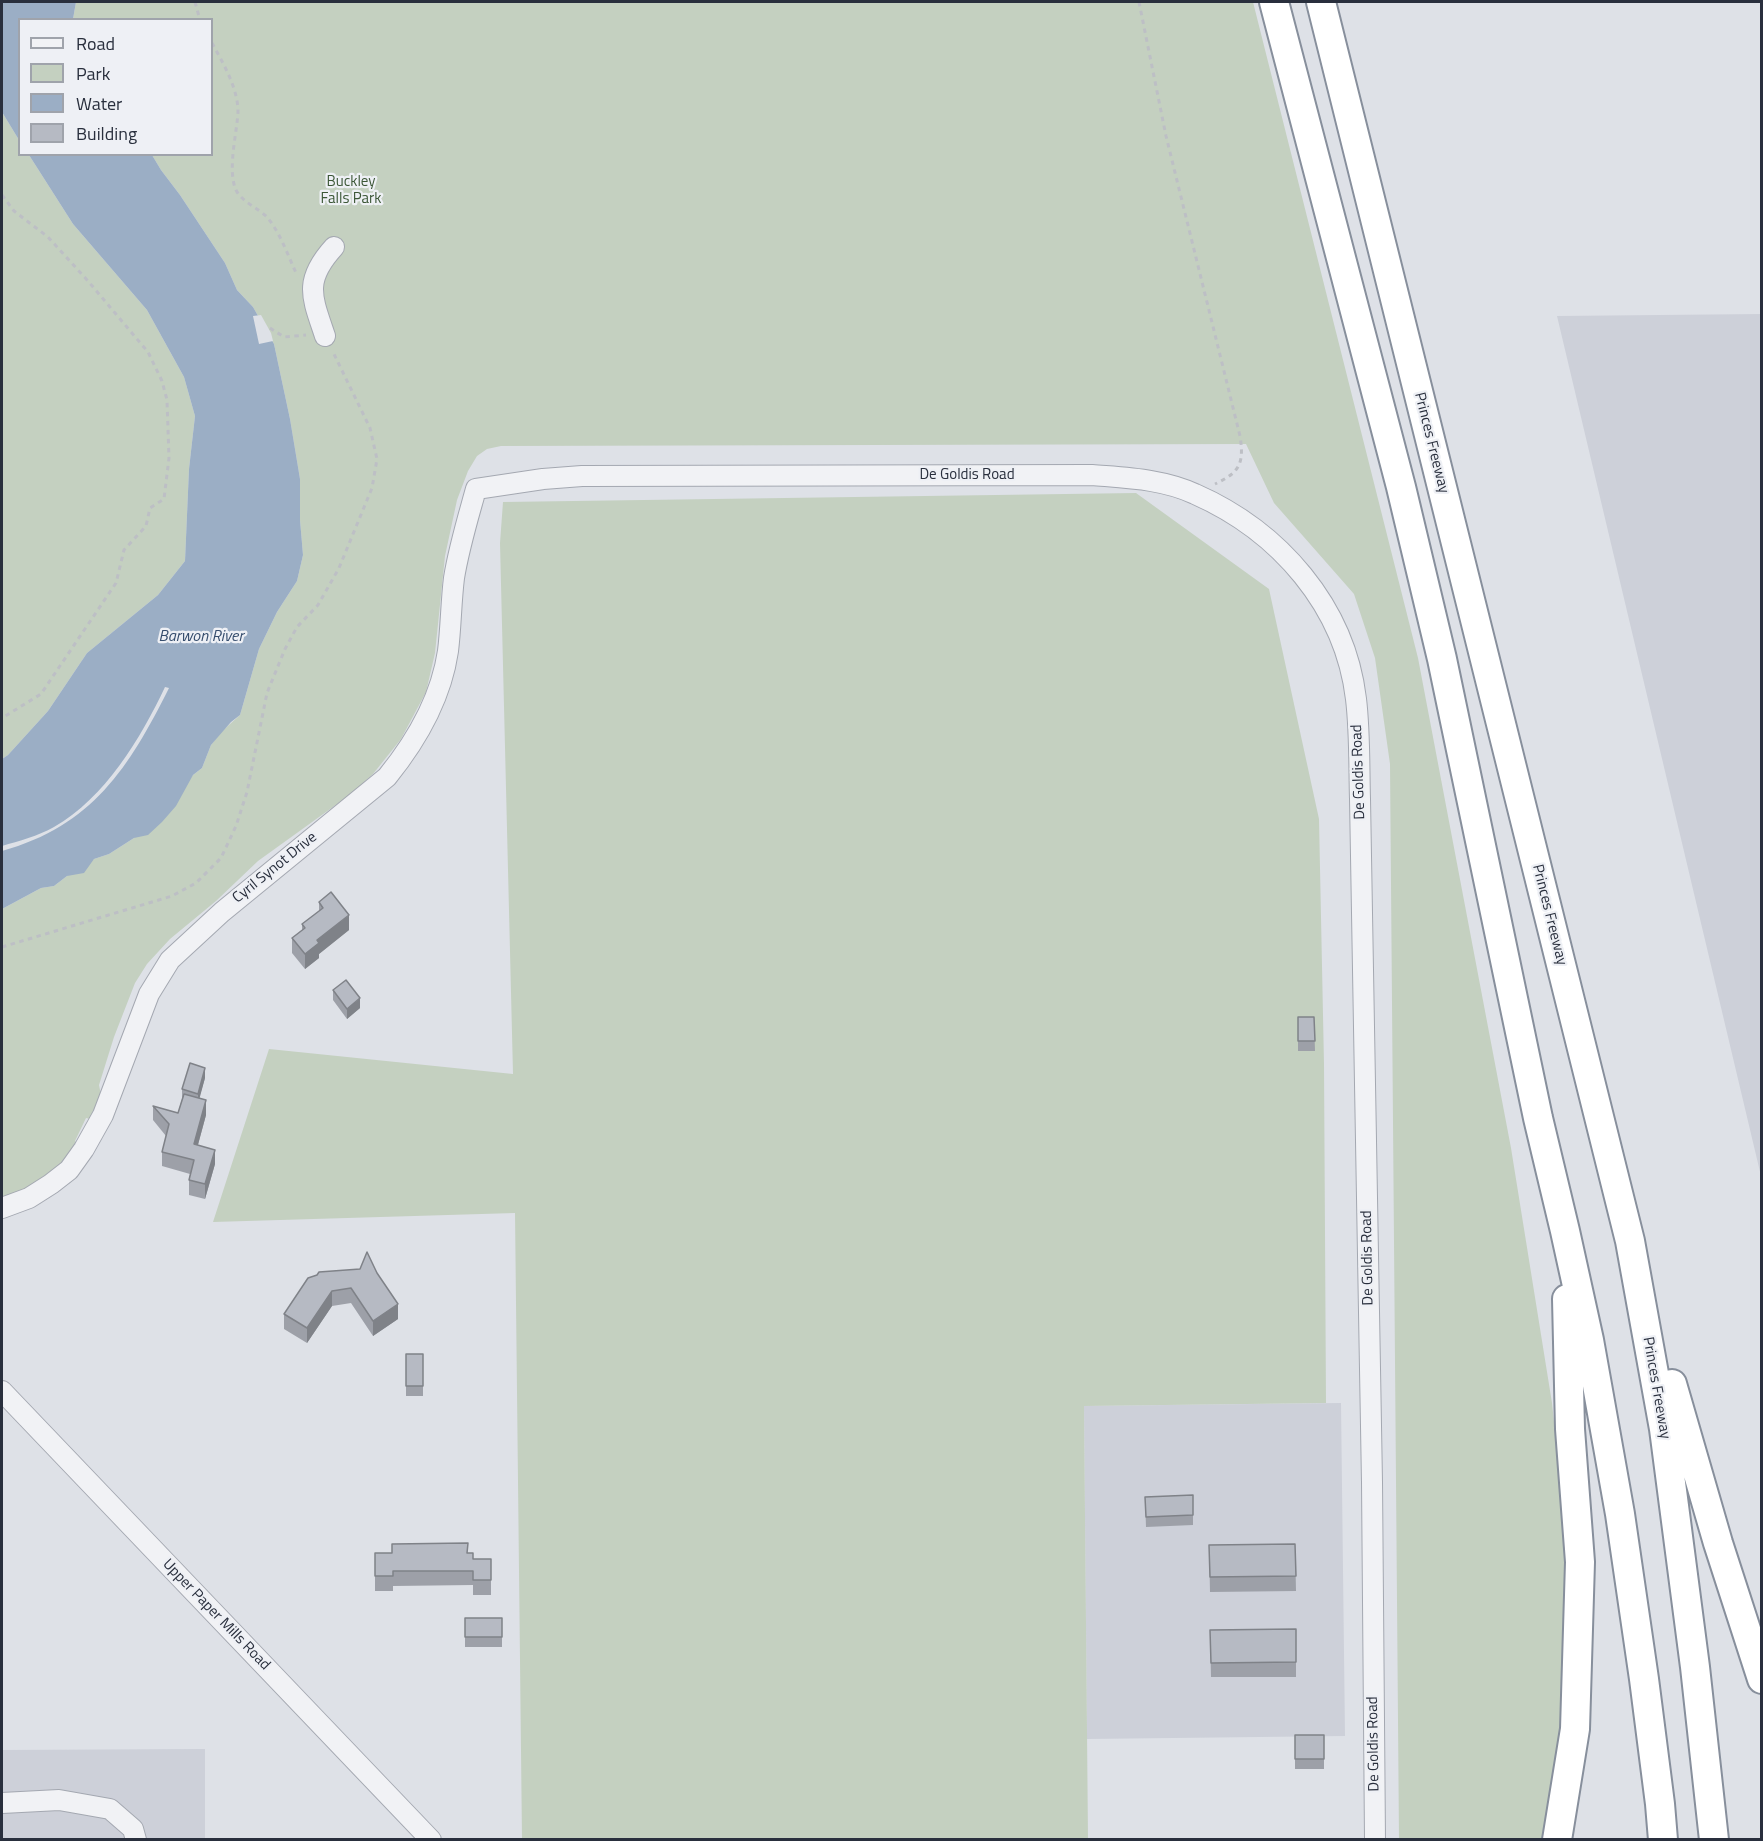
<!DOCTYPE html>
<style>
body{margin:0}
#map{position:relative;width:1763px;height:1841px;overflow:hidden;background:#dee1e7;font-family:"Titillium Web",sans-serif}
canvas{display:block}
.frame{position:absolute;inset:0;border:3px solid #292f3d;pointer-events:none}
.legend{position:absolute;left:18px;top:18px;width:195px;height:138px;box-sizing:border-box;background:#eef0f5;border:2px solid #9fa3ab;margin:0;padding:8px 10px;list-style:none;font-size:18px;color:#292f3d}
.legend li{display:flex;align-items:center;gap:12px;height:30px}
.legend b{width:30px;border:2px solid #9fa3ab}
</style>
<div id="map">
<canvas width="1763" height="1841"></canvas>
<div class="frame"></div>
<ul class="legend">
<li><b style="height:8px;background:#f1f2f5"></b>Road</li>
<li><b style="height:16px;background:#c4d0c0"></b>Park</li>
<li><b style="height:16px;background:#9baec5"></b>Water</li>
<li><b style="height:16px;background:#b6bac3"></b>Building</li>
</ul>
</div>
<script>
const ctx = document.querySelector('canvas').getContext('2d');
ctx.lineJoin = 'round';
function fill(path, color) { ctx.fillStyle = color; ctx.fill(path, 'evenodd'); }
function stroke(path, color, width, dash) { ctx.strokeStyle = color; ctx.lineWidth = width; ctx.lineCap = dash ? 'butt' : 'round'; ctx.setLineDash(dash || []); ctx.stroke(path); }
function label(font, color, halo, rows, align = 'center') {
  ctx.font = font + ' "Titillium Web",sans-serif'; ctx.lineWidth = 4.5; ctx.setLineDash([]); ctx.textBaseline = 'middle'; ctx.strokeStyle = halo; ctx.fillStyle = color; for (const [text, x, y, turn = 0] of rows) {
    ctx.save(); ctx.translate(x, y); ctx.rotate((+turn || 0) * Math.PI / 180); ctx.textAlign = isNaN(turn) ? turn : align; if (halo) ctx.strokeText(text, 0, 0); ctx.fillText(text, 0, 0); ctx.restore();
  }
}
fill(new Path2D(`
 M1761 314H1762L1761 1176 1557 316Z
 M1341 1403 1345 1736 1087 1739 1084 1406Z
 M205 1749V1839H2V1750Z`), '#cdd0d9');
fill(new Path2D(`
 M76 2H1253L1418 658 1511 1148 1552 1403 1568 1553 1564 1738 1548 1839H1399L1390 764 1375 658 1354 594 1274 503 1246 444 501 446 487 449 477 456 468 471 457 500 445 556 435 653 426 692 401 739 373 774 351 794 258 861 216 901 170 939 147 964 135 983 114 1037 99 1085 101 1095 90 1119 86 1118 75 1141 79 1145C56 1175 36 1186 2 1200V909L41 888 54 886 67 876 94 859 109 854 134 838 193 775 202 768 211 745 220 733 240 715 259 649 277 612 297 581 303 555 300 520V479L290 419 274 344 253 307 237 290 225 263 180 195 161 170 152 155 212 154V20L73 19Z
 M2 112 19 140 20 154 29 155 73 224 147 310 184 377 195 416 189 469 185 561 158 595 87 653 48 711 8 755 2 759Z
 M1136 493 1269 589 1319 819 1324 1064 1326 1403 1084 1406 1088 1839H522L515 1213 213 1222 269 1049 513 1074 500 543 503 502Z`), '#c4d0c0');
fill(new Path2D(`
 M2 2H76L73 19 20 20 19 140 2 112Z
 M29 155H152L161 170 180 195 225 263 237 290 253 307 274 344 290 419 300 479V520L303 555 297 581 277 612 259 649 240 715 231 722 211 745 202 768 193 775 176 806 162 822 148 835 134 838 109 854 94 859 84 873 67 876 54 886 41 888 2 909V851C92 826 129 768 169 688L165 687C141 738 105 798 54 827 38 836 19 841 2 846V759L8 755 48 711 87 653 158 595 185 561 189 469 195 416 184 377 147 310 73 224Z`), '#9baec5');
fill(new Path2D(`
 M261 315 271 333 273 341 259 344 253 316Z`), '#dee1e7');
const minor = new Path2D(`
 M325 336C312 297 303 281 334 247
 M2 1208 29 1198 51 1184 69 1170 84 1149 103 1115 149 994 170 960 222 912 387 777C417 740 441 699 448 651 451 627 451 602 454 578 459 547 468 518 476 489L543 479 582 476 1092 475C1127 478 1163 479 1195 494 1279 531 1345 606 1356 699 1360 732 1359 766 1360 799L1372 1482 1375 1840
 M2 1391 431 1840
 M2 1803 59 1800 110 1809 133 1829 136 1840`);
const highway = new Path2D(`
 M1274 2 1401 487 1442 659 1538 1118 1565 1231 1589 1340 1620 1514 1644 1679 1660 1804 1663 1840
 M1321 2 1630 1241 1664 1429 1695 1667 1714 1840
 M1672 1384 1718 1543 1762 1679
 M1557 1840 1575 1729 1580 1562 1570 1429 1567 1299`);
stroke(minor, '#a4a8b1', 22);
stroke(highway, '#878f9c', 32);
stroke(new Path2D(`
 M195 2 200 20
 M1139 2 1166 136 1240 436C1244 462 1241 472 1215 484
 M212 43C223 63 238 88 238 112 237 133 227 170 236 190 242 202 258 208 267 217 281 234 288 256 297 275
 M2 195 14 211 48 237 88 281 148 352 162 381 167 400 169 458 164 499 150 508 146 526 124 550 116 583 41 694 2 718
 M270 328 284 337 306 335
 M2 947 172 896 196 883 221 858 236 826 247 792 267 693 285 649 297 627 318 605 339 568 372 488 377 459 370 428 333 352`), '#bdbfc5', 3, [4.5, 4.5]);
stroke(minor, '#f1f2f5', 20);
stroke(highway, '#fff', 28);
fill(new Path2D(`
 M319 902 349 930 319 954V958L305 969 292 953V938L302 930V924L319 911Z
 M333 990 360 1008 347 1019 333 1000Z
 M1298 1017H1314L1315 1051H1298Z
 M205 1078 199 1098 206 1115 198 1145 215 1164 205 1199 189 1195V1180L190 1174 162 1166V1152L166 1136 153 1120V1106L178 1113 182 1099V1089Z
 M360 1269 398 1319 373 1336 351 1303 332 1306 307 1343 284 1329V1314Z
 M406 1354H423V1396H406Z
 M1193 1495V1525L1146 1527 1145 1497Z
 M1295 1544 1296 1591 1210 1592 1209 1545Z
 M375 1553 473 1559H491V1595H473V1585L393 1586V1591H375Z
 M465 1618H502V1647H465Z
 M1296 1629V1677H1211L1210 1630Z
 M1295 1735H1324V1769H1295Z`), '#9da0a8');
fill(new Path2D(`
 M349 915V930L319 954V958L305 969V954L317 940Z
 M360 998V1008L347 1019V1009Z
 M205 1068V1078L198 1104V1094Z
 M206 1100V1115L194 1159V1144Z
 M215 1150V1164L205 1199V1184Z
 M332 1291V1306L307 1343V1328Z
 M398 1304V1319L373 1336V1321Z`), '#7f8288');
const building = new Path2D(`
 M331 892 349 915 317 940 319 943 305 954 292 938 305 928 302 924 323 908 319 902Z
 M346 980 360 998 347 1009 333 990Z
 M1298 1017H1314L1315 1041H1298Z
 M190 1063 205 1068 198 1094 182 1089Z
 M184 1094 206 1100 194 1144 215 1150 205 1184 189 1180 194 1160 162 1152 169 1124 153 1106 178 1113Z
 M367 1252 377 1273 398 1304 373 1321 351 1288 332 1291 307 1328 284 1314 308 1278 317 1275 319 1272 360 1269Z
 M406 1354H423V1386H406Z
 M1193 1495V1515L1146 1517 1145 1497Z
 M468 1543 467 1553H473V1559H491V1580H473V1571H393V1576H375V1553H392V1544Z
 M1295 1544 1296 1576 1210 1577 1209 1545Z
 M465 1618H502V1637H465Z
 M1296 1629V1662L1211 1663 1210 1630Z
 M1295 1735H1324V1759H1295Z`);
fill(building, '#b6bac3');
stroke(building, '#7f8288', 1.5);
label('15px', '#3c5737', '#eef0f5', [
 ["Buckley",351,182],
 ["Falls Park",351,199]
]);
label('15px', '#292f3d', '#eef0f5', [
 ["Princes Freeway",1431,443,76],
 ["De Goldis Road",967,475],
 ["De Goldis Road",1359,772,-92],
 ["Cyril Synot Drive",275,868,-39],
 ["Princes Freeway",1549,915,76],
 ["De Goldis Road",1368,1258,-91],
 ["Princes Freeway",1656,1388,80],
 ["Upper Paper Mills Road",216,1615,46],
 ["De Goldis Road",1374,1744,-91]
]);
label('italic 16px', '#364d6d', '#eef0f5', [
 ["Barwon River",201,637]
]);
</script>
